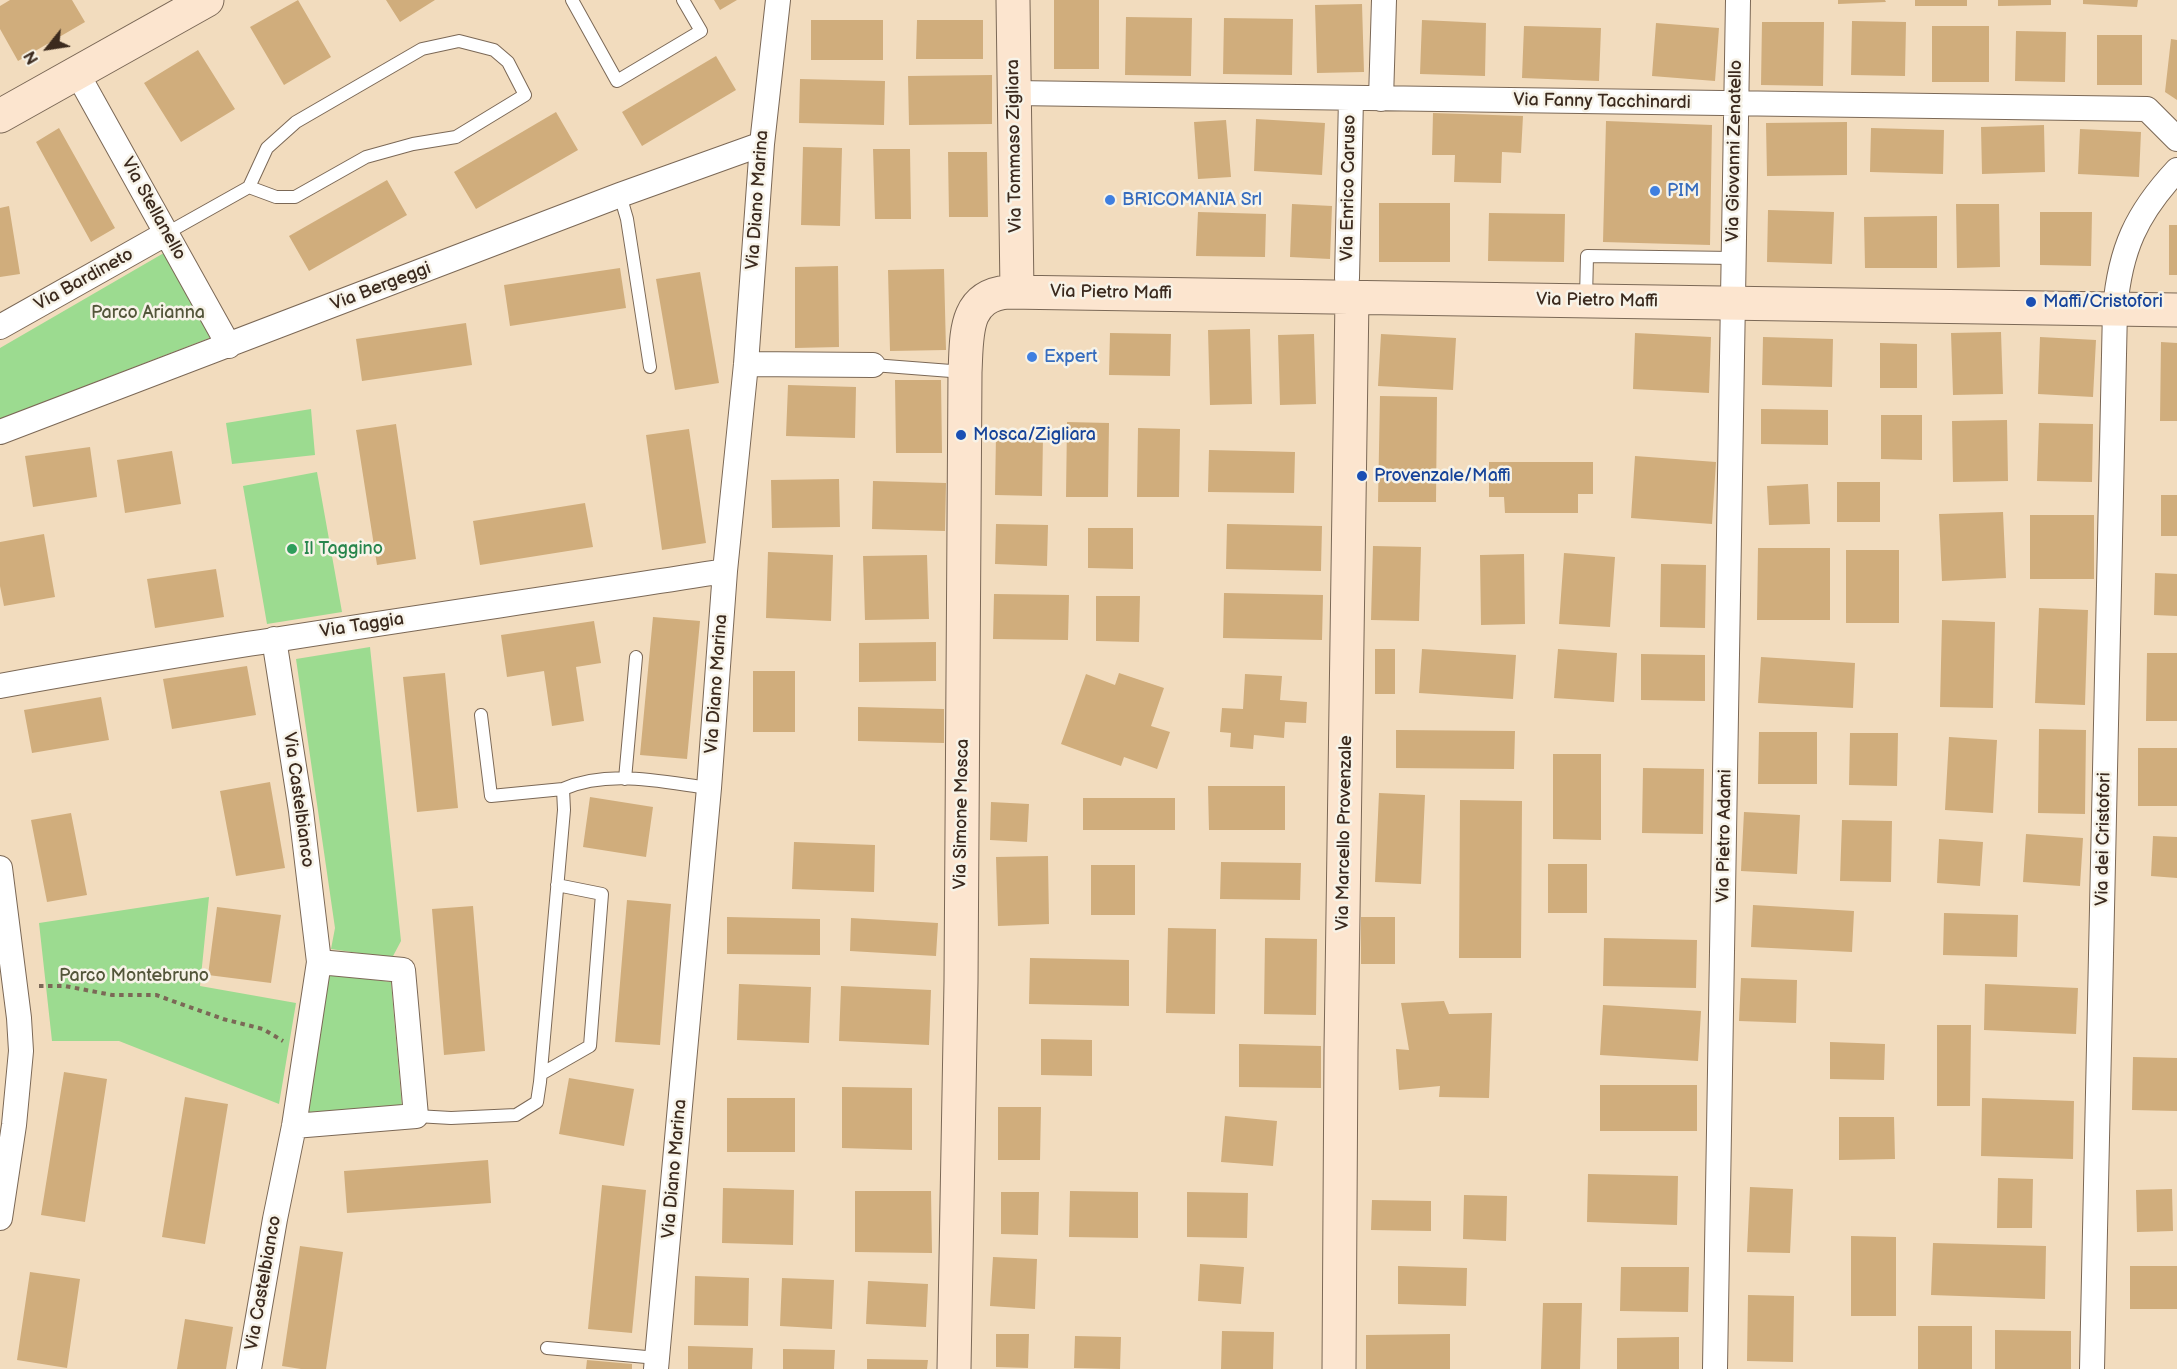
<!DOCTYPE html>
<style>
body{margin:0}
#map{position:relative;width:2177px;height:1369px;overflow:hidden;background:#f2dcbe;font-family:"Balsamiq Sans",sans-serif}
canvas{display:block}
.north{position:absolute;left:18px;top:18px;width:60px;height:60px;-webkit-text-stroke:4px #f7f3e8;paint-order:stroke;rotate:240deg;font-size:16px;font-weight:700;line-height:24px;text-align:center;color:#3b2a1e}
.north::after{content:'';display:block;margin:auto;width:21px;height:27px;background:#3b2a1e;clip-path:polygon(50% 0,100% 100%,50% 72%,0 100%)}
</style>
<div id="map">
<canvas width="2177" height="1369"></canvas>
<div class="north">N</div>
</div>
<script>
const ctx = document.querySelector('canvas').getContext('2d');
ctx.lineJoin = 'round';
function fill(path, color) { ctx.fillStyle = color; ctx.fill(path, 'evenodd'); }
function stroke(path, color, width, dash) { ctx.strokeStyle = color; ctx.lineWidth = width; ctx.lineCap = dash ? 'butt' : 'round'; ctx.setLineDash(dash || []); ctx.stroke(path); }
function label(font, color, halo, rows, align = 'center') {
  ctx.font = font + ' "Balsamiq Sans",sans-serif'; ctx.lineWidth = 5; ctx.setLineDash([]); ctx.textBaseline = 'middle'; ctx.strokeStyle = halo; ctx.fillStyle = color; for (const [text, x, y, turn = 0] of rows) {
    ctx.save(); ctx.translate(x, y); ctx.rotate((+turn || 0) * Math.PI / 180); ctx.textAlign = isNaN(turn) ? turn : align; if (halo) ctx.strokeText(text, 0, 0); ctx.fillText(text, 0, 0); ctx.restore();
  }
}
fill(new Path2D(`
 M169 250 212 337 0 419V348Z
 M311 409 315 455 232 464 226 423Z
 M317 472 342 612 267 624 243 486Z
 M370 647 401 941 392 958 331 949 335 928 296 659Z
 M209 897 200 986 296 1003 279 1104 119 1041H52L39 923Z
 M328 974 391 982 402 1107 309 1112Z`), '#9cdb90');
fill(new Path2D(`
 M10 0H72L85 22 18 61 0 29V6Z
 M298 0 331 57 284 85 250 27Z
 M386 0H435L400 22Z
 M714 0H737L720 10Z
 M1054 0H1099V69H1054Z
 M1838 0H1885L1886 2 1838 4Z
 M1915 0H1967V6H1915Z
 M1998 0H2051V5L1998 6Z
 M2083 0H2138L2137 7 2083 4Z
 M1362 4 1364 72 1317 73 1315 5Z
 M1126 17 1192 18 1191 76 1125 75Z
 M1224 18 1293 19 1292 75 1223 74Z
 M811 20H883V60H811Z
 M917 20H983V59H916Z
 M1422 20 1486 23 1485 76 1420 74Z
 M1852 21 1906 22 1905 76 1851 75Z
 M1762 22H1824L1823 86 1761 85Z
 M1656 23 1719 28 1715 81 1652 76Z
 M1524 26 1601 28 1599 81 1522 78Z
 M1932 26H1989V82H1932Z
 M2016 31 2066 32 2065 82 2015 81Z
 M2097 35H2142V85H2097Z
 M2171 39 2177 40V100L2165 92Z
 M198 50 235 109 181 142 144 83Z
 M716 56 736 90 642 146 622 112Z
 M992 75V124L909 125 908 76Z
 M800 79 885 81 884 125 799 123Z
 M556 112 578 150 476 209 454 172Z
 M1433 113 1523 116 1521 153 1502 152 1501 183 1454 182 1455 155H1432Z
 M1256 119 1325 123 1322 175 1254 171Z
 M1226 120 1231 177 1198 179 1194 122Z
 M1606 121 1712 125 1710 245 1603 242Z
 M1847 122V175L1767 176 1766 123Z
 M2044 125 2045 172 1982 174 1981 127Z
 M59 128 115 228 91 242 36 142Z
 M1871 128 1944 130 1943 174 1870 172Z
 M2080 129 2141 132 2139 177 2078 174Z
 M803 147 842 148 840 226 801 225Z
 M873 149H910L911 219H875Z
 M948 152H987L988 217H949Z
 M387 180 407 215 309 271 289 236Z
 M1379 203H1450V262H1379Z
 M1292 204 1332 206 1330 259 1290 257Z
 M1956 204H1999L2000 267 1957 268Z
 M9 206 20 274 0 277V208Z
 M1768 210 1834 212 1832 264 1767 262Z
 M1198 212 1266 214 1265 257 1196 256Z
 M2040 212H2092L2091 266 2040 265Z
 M1489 213 1565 214 1564 262 1488 261Z
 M1937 216V268H1865L1864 217Z
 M2169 225H2177V275H2169Z
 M838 266 839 347 795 348V267Z
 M620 268 626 308 510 326 504 285Z
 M944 269 946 350 890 351 888 270Z
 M700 272 719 383 675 390 656 279Z
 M466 323 472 365 362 381 356 339Z
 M1250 329 1252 404 1210 405 1208 330Z
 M2001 332 2003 394 1953 395 1951 333Z
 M1110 333 1171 334 1170 376 1109 375Z
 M1635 333 1711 337 1709 393 1633 389Z
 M1314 334 1316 404 1280 405 1278 335Z
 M1381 334 1456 338 1453 390 1378 386Z
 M1763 337 1833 339 1832 387 1762 385Z
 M2040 337 2096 340 2093 397 2038 394Z
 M2161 342 2177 343V421H2160Z
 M1880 343 1917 344V388H1880Z
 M895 380H941L942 453H896Z
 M788 385 856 387 855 438 786 436Z
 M1380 396 1437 397 1436 502H1378Z
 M1761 409 1828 410V445L1761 444Z
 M1881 415H1922V460L1881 459Z
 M2007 420 2008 481 1953 482 1952 421Z
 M1067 422 1109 423 1108 497H1066Z
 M2039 423 2093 424 2092 482 2037 481Z
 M396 424 416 559 377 565 356 430Z
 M1138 428 1180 429 1179 497H1137Z
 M689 429 706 543 662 550 646 435Z
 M996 435 1043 436 1042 496 995 495Z
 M90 447 97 497 33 507 25 456Z
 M1209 450 1295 452 1294 493 1208 492Z
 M172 451 181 504 125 513 117 460Z
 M1635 456 1716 462 1712 524 1631 518Z
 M1489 462H1593V494H1578V513H1505L1504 497H1489Z
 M839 479 840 527 772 528 771 480Z
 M873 481 946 483 945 531 872 529Z
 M1837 482H1880V522H1837Z
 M1808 484 1810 524 1769 525 1767 486Z
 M2161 495H2177V536H2161Z
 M585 503 593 547 480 565 473 521Z
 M2003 512 2006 578 1942 581 1939 514Z
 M2030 515H2094V579H2030Z
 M996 524 1048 525 1047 566 995 564Z
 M1227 524 1322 526 1321 571 1226 569Z
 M1088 528H1133V569L1088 568Z
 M44 534 55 597 4 606 0 586V542Z
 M1373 546 1421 547 1419 621 1371 620Z
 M1758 548H1830V620H1757Z
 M1846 550H1899V623H1846Z
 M768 552 833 555 831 621 766 618Z
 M1564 553 1615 557 1610 627 1559 624Z
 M1524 554 1525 624 1481 625 1480 555Z
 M927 555 929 619 865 620 863 556Z
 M1661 564 1706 565 1705 628 1660 627Z
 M216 569 224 617 155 628 147 579Z
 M2155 573 2177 574V616L2154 615Z
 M1224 593 1323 595 1322 640 1223 638Z
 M994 594 1069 595 1068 640 993 639Z
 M1096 596H1140L1139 642 1096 641Z
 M2039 608 2088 610 2085 705 2035 703Z
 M653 617 700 621 687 759 640 755Z
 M1942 620 1995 622 1993 708 1940 707Z
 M594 621 601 663 576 667 584 721 552 726 544 671 507 677 501 635Z
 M936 642V681L859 682V643Z
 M1375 649H1395V694H1375Z
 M1422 649 1516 655 1513 699 1419 693Z
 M1558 649 1617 653 1614 702 1554 698Z
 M2147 653H2177V721H2146Z
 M1641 654 1705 655V701L1641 700Z
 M1761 657 1855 663 1853 708 1758 703Z
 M247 666 256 715 172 729 163 679Z
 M753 671H795V732H753Z
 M445 673 458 808 417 812 403 677Z
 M1119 673 1164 688 1151 726 1170 732 1157 769 1124 757 1121 766 1061 744 1086 674 1115 685Z
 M1245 674 1282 676 1280 700 1307 702 1306 723 1285 722 1284 738 1254 735 1253 749 1230 747 1231 733 1220 732 1222 708 1243 709Z
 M101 697 109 740 32 753 24 710Z
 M858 707 944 709V743L858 741Z
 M2039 729 2086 730 2085 814 2038 813Z
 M1396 730 1515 731 1514 769 1396 768Z
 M1759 732H1817V784H1758Z
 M1850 733H1898L1897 786 1849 785Z
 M1949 737 1997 740 1993 813 1945 810Z
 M2138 748H2177V806H2138Z
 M1553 754H1601V840L1553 839Z
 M1643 768 1704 769 1703 834 1642 833Z
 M270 782 285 868 236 876 220 791Z
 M1208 786H1285V830H1209Z
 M1379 793 1425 795 1421 884 1375 882Z
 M590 797 653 807 646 857 583 847Z
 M1083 798H1175V830H1083Z
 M1460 800 1522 801 1521 958H1459Z
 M991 802 1029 804 1027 842 990 840Z
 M1744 812 1800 815 1797 874 1741 871Z
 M71 813 87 895 47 902 31 820Z
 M1842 820 1892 821 1891 882 1840 881Z
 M2026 834 2083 838 2080 886 2023 882Z
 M2153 836 2177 837V878L2151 876Z
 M1939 839 1983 842 1980 886 1937 883Z
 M794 842 875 845 874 892 792 889Z
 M1048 856 1049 924 998 926 996 857Z
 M1221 862 1301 863 1300 900 1220 899Z
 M1548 864H1587V913H1548Z
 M1091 865H1135V915H1091Z
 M627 900 671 904 660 1045 615 1042Z
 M1753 905 1854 911 1852 952 1751 947Z
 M473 906 485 1051 444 1055 432 909Z
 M217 907 281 915 271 983 208 975Z
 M1944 913 2018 915 2017 957 1943 955Z
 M727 917 820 919V955L727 954Z
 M1361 917H1395V964H1361Z
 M851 918 938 923 936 956 850 951Z
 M1168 928 1216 929 1215 1014 1166 1013Z
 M1265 938 1317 939 1316 1015 1264 1014Z
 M1604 938 1697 940 1696 988 1603 986Z
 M1030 958 1129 960V1006L1029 1004Z
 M1741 978 1797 980 1796 1023 1739 1021Z
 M739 984 811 987 809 1043 737 1040Z
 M1985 984 2078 988 2076 1034 1984 1030Z
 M841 986 931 990 929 1045 839 1041Z
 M1444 1001 1449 1014 1492 1013 1489 1098 1439 1097 1440 1086 1399 1090 1396 1049 1409 1050 1401 1003Z
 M1603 1005 1701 1011 1698 1061 1600 1055Z
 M1937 1025H1971L1970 1106H1937Z
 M1041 1039 1092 1040V1076L1041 1075Z
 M1830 1042 1885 1044 1884 1080 1830 1079Z
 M1239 1044 1321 1046V1088L1239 1087Z
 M2133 1057 2177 1058V1111L2132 1110Z
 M64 1072 107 1079 85 1222 41 1215Z
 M569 1078 634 1089 624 1146 559 1134Z
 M1600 1085H1697V1131H1600Z
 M842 1087 912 1088V1150L842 1148Z
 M185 1097 228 1104 205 1244 162 1237Z
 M727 1098H795V1152H727Z
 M1982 1098 2074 1101 2073 1159 1981 1156Z
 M998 1107H1041L1040 1160H998Z
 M1225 1116 1277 1121 1273 1166 1221 1162Z
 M1839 1117H1894L1895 1159 1839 1160Z
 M488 1160 491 1203 347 1213 344 1171Z
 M1588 1174 1678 1176 1677 1225 1587 1222Z
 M1998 1178 2033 1179 2032 1228H1997Z
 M602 1185 646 1190 632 1333 588 1329Z
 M1750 1187 1793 1189 1790 1253 1747 1252Z
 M723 1188 794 1190 793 1245 722 1243Z
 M2172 1189 2173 1231 2137 1232 2136 1190Z
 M855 1191H931L932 1253 855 1252Z
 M1070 1191 1138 1192V1238L1069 1237Z
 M1001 1192H1039L1038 1235 1001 1234Z
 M1187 1192 1248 1193 1247 1238 1187 1237Z
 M1464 1195 1507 1196 1506 1241 1463 1239Z
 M1372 1200 1431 1201V1231L1371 1230Z
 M1851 1236 1896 1237V1316H1851Z
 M1933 1243 2046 1246 2045 1299 1931 1295Z
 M300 1246 343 1252 326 1369H301L282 1366Z
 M993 1257 1037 1259 1035 1309 990 1306Z
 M1200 1264 1244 1267 1241 1304 1198 1301Z
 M1398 1266 1467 1268 1466 1306 1398 1304Z
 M2130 1266H2177V1309H2130Z
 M1621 1267H1689L1688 1312 1620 1311Z
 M30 1272 80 1279 67 1368 17 1360Z
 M695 1276 749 1278 748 1326 694 1325Z
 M782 1278 834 1280 832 1329 780 1326Z
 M868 1281 928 1284 926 1327 866 1324Z
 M1748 1295 1794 1296 1793 1362 1747 1361Z
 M1543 1303H1582L1580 1369H1541Z
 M185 1319 233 1327 226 1369H177Z
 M1918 1326H1972V1369H1918Z
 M1995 1330 2071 1331V1369H1995Z
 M1222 1331 1274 1332 1273 1369H1221Z
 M996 1334H1029L1028 1368 996 1367Z
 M1450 1334V1369H1366V1335Z
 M1075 1336 1121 1337 1120 1369 1074 1368Z
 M1679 1337V1369H1617V1338Z
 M688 1346 753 1348 752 1369H688Z
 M783 1349 835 1350 834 1369H783Z
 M867 1359 928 1360 927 1369H867Z
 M587 1360 632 1364V1369H586Z`), '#d0ad7c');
const lane = new Path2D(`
 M572 0 617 81 701 31 683 0
 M620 195 627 219 650 367
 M167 233 249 187 267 148 296 122 422 49 459 41 494 50 508 62 525 95 456 137 413 144 366 157 295 197H276L249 187
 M1586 298 1587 256 1733 258
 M873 365 964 372
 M481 715 491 796 563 789
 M625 779 636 657
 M541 1074 590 1046 602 894 557 885
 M416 1116 451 1118 516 1115 537 1102 540 1082 564 810 563 789C609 769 662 782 709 788
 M547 1348 657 1358`);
const street = new Path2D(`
 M77 73 229 346
 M1014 93 2147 109 2177 139
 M1381 99 1384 0
 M1347 278 1351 98
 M0 327 167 233
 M746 364 873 365
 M0 432 620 195 762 144
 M0 686C241 642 483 609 725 571
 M0 868 19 1018 21 1051 14 1125 0 1218
 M294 1126 416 1116 403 970 319 962
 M249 1369 275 1219 294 1126 319 962 301 811 274 639
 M656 1369 709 788 725 571 746 364 762 144 778 0
 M1715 1369 1738 0
 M2092 1369 2115 309C2120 250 2136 214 2177 170`);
const secondary = new Path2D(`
 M1013 0 1017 292
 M0 116 207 0
 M954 1369 961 982 965 372C967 336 963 296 1008 292L2177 310
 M1339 1369 1341 1050 1352 297`);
stroke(lane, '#7b6856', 14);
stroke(street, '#7b6856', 26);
stroke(secondary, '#7b6856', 35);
stroke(new Path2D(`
 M39 986H65L112 995H156L223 1019 263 1029 283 1041`), '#7b6856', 4, [4.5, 4.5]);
stroke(lane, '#fff', 12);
stroke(street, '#fff', 24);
stroke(secondary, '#fce5cf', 33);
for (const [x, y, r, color] of [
 [1655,191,6,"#3f7fe0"],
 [1110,200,6,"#3f7fe0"],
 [2031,302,6,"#1a4fb4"],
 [1032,357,6,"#3f7fe0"],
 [961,435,6,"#1a4fb4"],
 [1362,476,6,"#1a4fb4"],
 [292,549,6,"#2e9e5b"]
]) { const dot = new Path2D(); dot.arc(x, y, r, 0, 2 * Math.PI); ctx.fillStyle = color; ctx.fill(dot); stroke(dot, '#f7f3e8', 2); }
label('18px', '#3b2a1e', '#f7f3e8', [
 ["Via Fanny Tacchinardi",1602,102,1],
 ["Via Tommaso Zigliara",1015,146,-91],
 ["Via Giovanni Zenatello",1735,151,-89],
 ["Via Enrico Caruso",1349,188,-89],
 ["Via Diano Marina",758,200,-86],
 ["Via Stellanello",153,209,61],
 ["Via Bardineto",84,280,-29],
 ["Via Bergeggi",381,287,-21],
 ["Via Pietro Maffi",1111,293,1],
 ["Via Pietro Maffi",1597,301,1],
 ["Via Taggia",362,626,-9],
 ["Via Diano Marina",717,684,-86],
 ["Via Castelbianco",298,800,82],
 ["Via Simone Mosca",962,814,-89],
 ["Via Marcello Provenzale",1345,833,-89],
 ["Via Pietro Adami",1725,836,-89],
 ["Via dei Cristofori",2104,839,-89],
 ["Via Diano Marina",675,1169,-85],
 ["Via Castelbianco",264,1283,-80]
]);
label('18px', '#366cbe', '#f7f3e8', [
 ["PIM",1667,191],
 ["BRICOMANIA Srl",1122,200],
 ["Expert",1044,357]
], 'left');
label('18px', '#164399', '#f7f3e8', [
 ["Maffi/Cristofori",2043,302],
 ["Mosca/Zigliara",973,435],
 ["Provenzale/Maffi",1374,476]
], 'left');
label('18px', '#53563a', '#f7f3e8', [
 ["Parco Arianna",148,313],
 ["Parco Montebruno",134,976]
]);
label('18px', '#27864d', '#f7f3e8', [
 ["Il Taggino",304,549]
], 'left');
</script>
